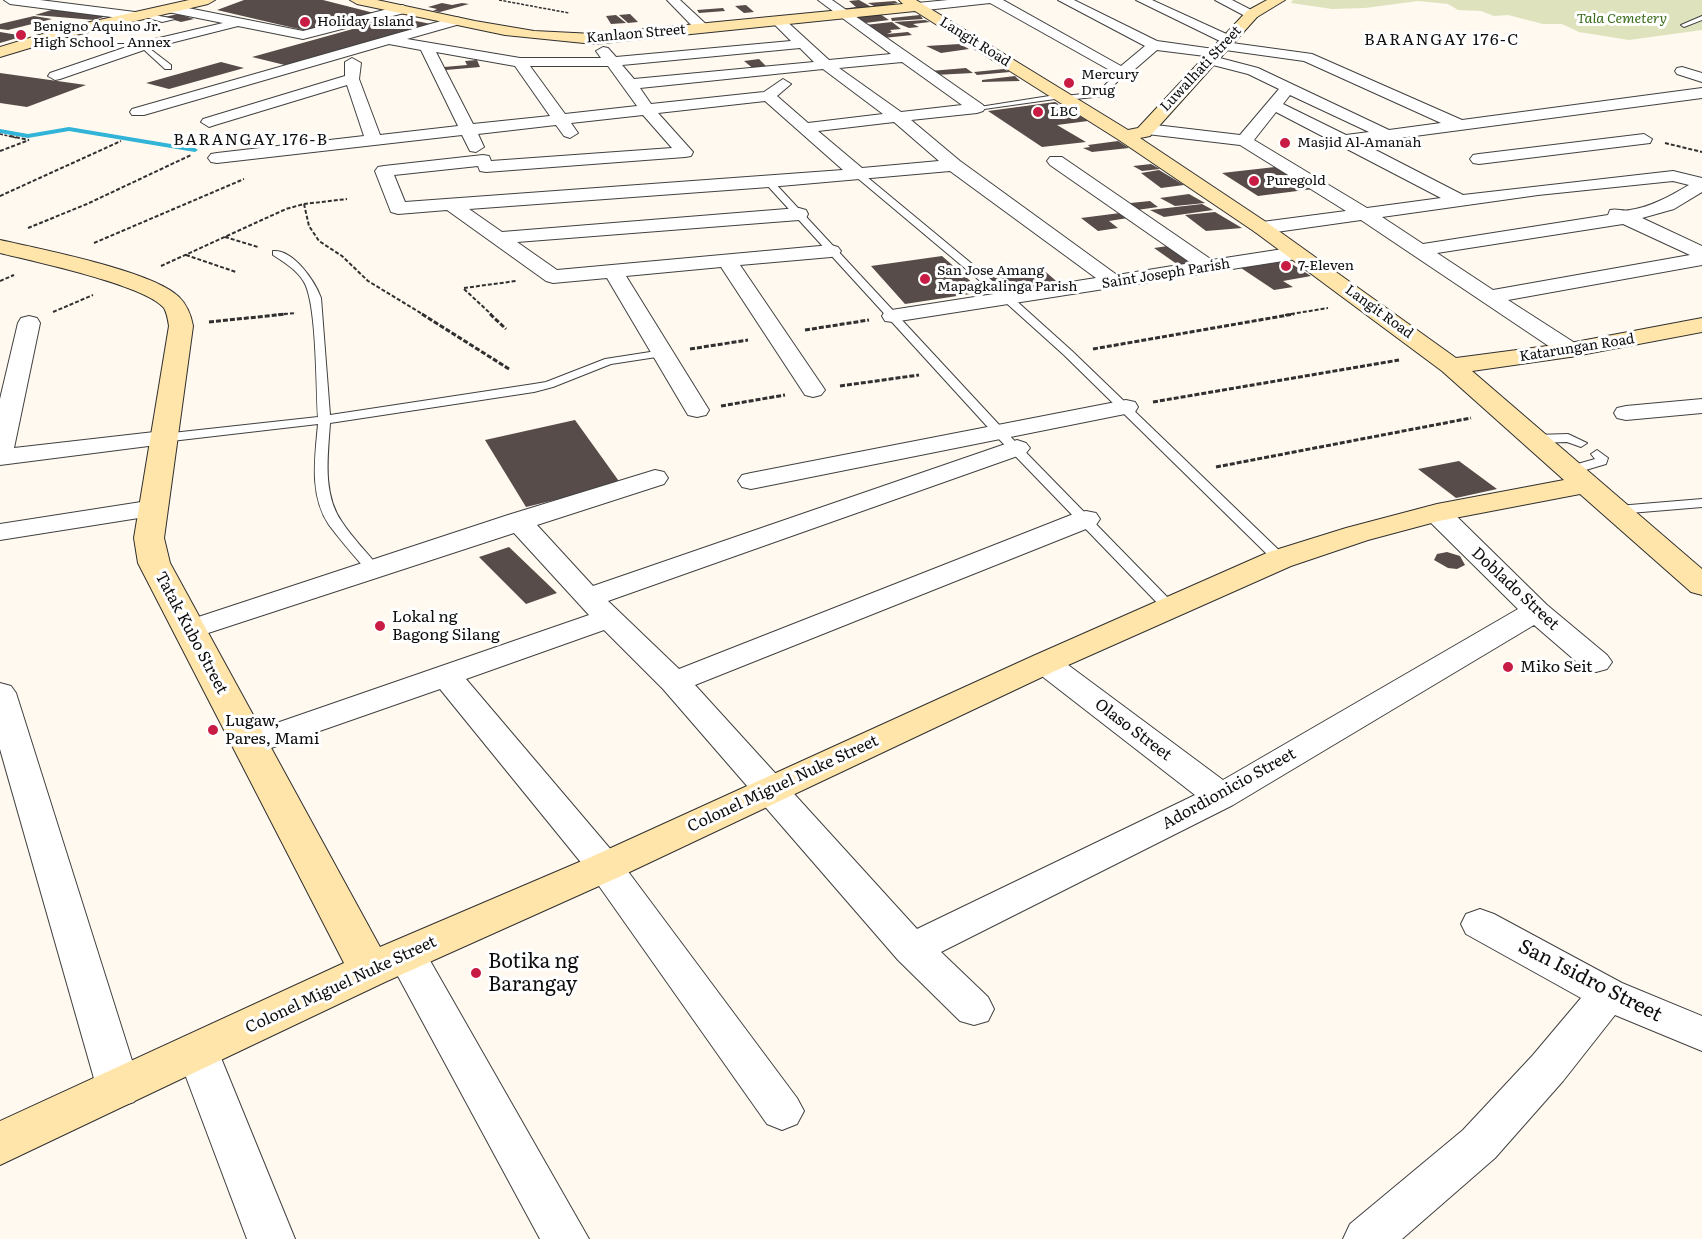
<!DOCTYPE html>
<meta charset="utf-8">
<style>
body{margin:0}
canvas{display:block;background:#fff9ef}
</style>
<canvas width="1702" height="1239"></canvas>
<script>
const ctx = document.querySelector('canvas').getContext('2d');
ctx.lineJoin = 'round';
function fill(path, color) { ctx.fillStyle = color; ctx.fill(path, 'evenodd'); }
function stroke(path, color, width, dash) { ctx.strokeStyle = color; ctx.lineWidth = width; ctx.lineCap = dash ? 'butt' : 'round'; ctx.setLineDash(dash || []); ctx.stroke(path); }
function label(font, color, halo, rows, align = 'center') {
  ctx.font = font + ' Literata,serif'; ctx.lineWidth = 6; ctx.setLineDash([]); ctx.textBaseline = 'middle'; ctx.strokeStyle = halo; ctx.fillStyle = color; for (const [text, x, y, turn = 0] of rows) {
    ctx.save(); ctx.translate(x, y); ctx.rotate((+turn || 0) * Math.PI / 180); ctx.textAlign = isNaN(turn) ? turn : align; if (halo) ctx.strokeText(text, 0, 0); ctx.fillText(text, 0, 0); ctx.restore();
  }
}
fill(new Path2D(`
 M1293 0H1702V30L1629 40 1579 32 1562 24H1543L1508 15 1494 16 1481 11 1458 10 1448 4 1418 1 1365 8 1332 9 1291 3Z`), '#dee3be');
fill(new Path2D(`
 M69 127 195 148 198 150 195 152 69 131 28 138 0 133V129L28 134Z`), '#31b4d7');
fill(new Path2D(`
 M244 0H323L374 13 307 31 217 10Z
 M859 0 875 9 845 12 841 9 856 7 849 1Z
 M895 1 898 3 886 5 899 4 903 6 878 8 868 3Z
 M442 3 452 5 462 3 469 4 440 12 433 11 437 9 428 7Z
 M746 5 754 12 744 13 735 6Z
 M58 8 110 15 94 20 35 15Z
 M723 8 725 11 699 13 697 10Z
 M178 14 194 19 181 22 164 17Z
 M630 14 638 22 628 23 619 15Z
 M880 14 889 20 857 24 849 18Z
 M616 15 626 23 611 24 606 16Z
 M920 15 923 19 892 21 891 18Z
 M34 16 52 19 8 30 0 29V24Z
 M396 17 436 25 293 67 252 57Z
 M925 20 930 22 913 24 919 27 909 28 894 22Z
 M892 22 901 29 890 30 892 32 887 34 908 32 912 35 884 38 865 25Z
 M0 32 24 36 0 43Z
 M960 44 969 49 941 53 926 46Z
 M759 59 769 69 755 70 744 61Z
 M477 60 480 67 446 70 444 67 467 65 465 61Z
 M221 62 244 68 169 89 146 83Z
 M966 68 973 73 935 75 930 71Z
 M1004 69 1010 72 977 75 974 72Z
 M0 73 86 85 27 107 0 103Z
 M1015 76 1020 81 982 82V80Z
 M1055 102 1088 121 1057 125 1086 142 1042 147 988 111Z
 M1118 141 1129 148 1092 152 1083 148 1090 147 1088 145Z
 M1151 164 1160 169 1142 171 1133 166Z
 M1275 167 1313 189 1258 196 1222 173Z
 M1159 170 1184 185 1161 188 1141 173Z
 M1189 194 1205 203 1175 206 1160 198Z
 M1150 201 1158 207 1130 211 1121 204Z
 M1202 204 1213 210 1164 217 1150 210Z
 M1215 212 1242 228 1206 231 1185 215Z
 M1120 213 1128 218 1109 221 1118 228 1098 231 1081 218Z
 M1168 246 1195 264 1181 267 1154 248Z
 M942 256 983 292 905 304 871 266Z
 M1287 261 1311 276 1283 281 1293 287 1274 290 1241 268Z
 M1040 267 1062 286 1007 294 987 275Z
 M575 420 621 484 526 507 485 440Z
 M1459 461 1497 489 1456 498 1418 469Z
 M509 547 557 593 526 604 479 557Z
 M1447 552 1460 556 1465 565 1457 569 1448 568 1434 560 1437 554Z`), '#574c49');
const lane = new Path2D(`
 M144 13 175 19 162 22 142 16Z
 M1702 16V20L1684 27 1681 25Z
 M141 45H145L171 65V69H165L141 47Z
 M1119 71 1126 73 1103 96 1066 100 1062 98 977 110 973 108 1062 94 1066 96 1098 92Z
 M855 172H861L1012 297 1072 351 1285 556 1287 559 1285 562H1275L1064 355 1004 301 855 176Z
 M766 180H772L1003 429 1175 605 1177 608 1175 611H1165L995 435 766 184Z
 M273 251C293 249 315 281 321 298L330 415 534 384 546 382 605 359 663 350 669 353 663 356 611 364 553 387 534 392 330 423C328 455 322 494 342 522 353 539 368 553 380 569L378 572H368C355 557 341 541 329 525 309 495 315 458 318 424L163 442 157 438 163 434 318 417C316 388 317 304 304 282 297 270 284 262 273 255Z
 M1568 434 1587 443 1581 447 1567 442 1535 443 1529 439 1535 435Z
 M1597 450 1608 458 1606 464 1572 474 1567 473 1566 470 1567 467 1595 459 1591 454Z
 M1702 499V507L1618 514 1611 510 1618 506Z`);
const street = new Path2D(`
 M4 0H40L135 12 142 16 135 20 10 4Z
 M667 0H680L708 26 710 29 708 32H698Z
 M818 0H832L983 105 985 108 983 111 977 113 911 120 960 161 1117 275 1191 263 1050 165 1047 161 1050 157H1062L1212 260 1296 247 1303 249 1306 253 1303 257 1296 259 893 322 885 321 882 316 885 311 1096 278 950 171 769 187 469 209 502 232 799 208 806 210 808 214 806 218 799 220 517 242 557 270 831 245 838 247 841 251 838 255 831 257 740 265 825 390 821 395 813 397 805 395 721 267 626 276 709 410 706 415 697 417 688 415 685 410 607 278 553 283 546 281 447 210 398 214 391 212 375 171 378 167 384 166 483 155 489 156 491 161 672 148 643 115 571 123 578 133 570 138 564 136 556 125 478 134 484 147 476 152 470 151 462 135 217 163 211 162 208 158 211 154 217 153 364 136 347 85 215 125 209 127 201 122 203 119 345 76V62L352 58 361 63 359 79 380 135 458 126 421 50 389 44 144 115H132L130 112 132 109 455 17 460 18 462 21 460 24 407 39 520 58H601L596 51 603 47 608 48 616 57 791 41 771 21 778 17 783 18 829 60 891 54ZM800 48 814 62 634 79 622 65ZM436 52 515 66 550 116 473 124ZM902 62 962 105 901 112 839 68ZM530 66H608L637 106 565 114ZM823 69 883 114 808 123 777 96 791 84 783 79 764 92 651 104 640 88ZM765 101 843 170 405 202 394 175 478 166 480 171 486 172 685 157 691 156 693 152 658 113ZM894 122 939 161 862 168 818 131Z
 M948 0H1003L1121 66 1145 46 1058 0H1074L1157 41 1221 50 1223 53 1216 57 1258 68 1389 130 1441 123 1304 61 1218 49 1216 46 1222 42 1136 0H1152L1233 37 1235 40 1232 43 1312 54 1462 120 1702 88V98L1362 143 1463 195 1673 171 1702 178V192L1674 209 1642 218 1702 246V265L1508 300 1578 345 1581 350 1578 355 1570 357 1562 355 1361 220 1262 234 1255 232 1252 228 1255 224 1262 222 1346 211 1240 145 1147 134 1139 129 1147 124 1240 135 1279 89 1248 74 1209 64 1207 61 1213 57 1157 50 1127 76 1122 77 990 3 917 11 911 7 917 3ZM1290 95 1369 132 1346 135 1283 104ZM1276 112 1441 198 1367 208 1254 140ZM1673 181 1689 185C1670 196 1651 207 1630 210 1623 212 1618 208 1610 210L1608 215 1423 244 1382 217 1538 195ZM1623 224 1690 255 1493 290 1437 253Z
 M1215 0H1232L1259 14 1257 17H1247Z
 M173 5 303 31 403 5 409 9 408 12 303 39 238 26 147 49 60 79 55 80 48 76 50 73 138 43 223 23 168 12 167 9Z
 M1682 67 1702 73V82L1677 74 1675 71 1677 68Z
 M1644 134 1652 139 1650 143 1479 164 1473 163 1470 159 1473 155 1479 154Z
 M29 316 37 318 40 323 14 448 163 431 172 433 175 438 172 443 0 465V399L18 323 21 318Z
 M1702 399V413L1626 420 1617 418 1614 413 1617 408 1626 406Z
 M1126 400 1135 402 1138 407 1135 412 751 489 742 487 738 481 742 475 751 473Z
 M1017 440 1026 443 1030 448 1026 453 608 601 679 669 1076 513 1086 511 1096 513 1100 519 1096 525 695 685 917 929 1195 795 1034 670 1029 663 1034 656 1045 653 1056 656 1223 780 1518 609 1427 519 1423 513 1427 507 1437 505 1447 507 1547 605 1607 655 1612 662 1607 669 1596 672 1585 669 1534 625 1233 805 941 952 988 997 994 1009 988 1021 974 1025 960 1021 898 960 663 689 604 630 466 679 618 858 797 1098 804 1111 797 1124 782 1130 767 1124 592 876 440 689 251 755 239 752 234 744 239 736 589 615 514 533 199 636 188 639 177 636 173 630 177 624 508 515 655 470 664 472 668 478 664 484 537 525 593 586Z
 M154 500 164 502 167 508 164 514 0 540V524Z
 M0 683 11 686 16 693 141 1089 134 1102 119 1107 104 1102 97 1089 0 749Z
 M1480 909 1494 914 1622 983 1702 1016V1051L1615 1015 1563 1081 1495 1158 1402 1239H1343L1350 1224 1463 1130 1533 1055 1581 998 1466 934 1461 924 1466 914Z
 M406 939 420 943 589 1239H540L386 954 392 943Z
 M198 1036 213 1041 219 1053 295 1239H247L177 1053 183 1041Z`);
const secondary = new Path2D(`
 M189 0H215L208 4 63 38 0 57V47L59 29Z
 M350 0H377L475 21 534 31 594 34 903 4 899 0H916L1128 130 1138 128 1247 11 1267 0H1285L1257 17 1150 136 1140 138 1269 224 1456 358 1570 343 1702 318V332L1570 357 1472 371 1702 569V595L1691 592 1580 494 1439 521 1368 540 1291 566 1057 670 619 877 385 982 0 1165V1121L344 963 138 563 134 538 169 326C168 320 167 313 164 308 146 285 32 261 0 253V240C40 249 153 271 179 297 187 305 191 315 193 326L164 538 170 563 380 947 591 857 1033 656 1269 552 1346 528 1437 504 1564 480 1442 371 1255 232 1119 140 915 11 594 44 505 35 357 4Z`);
stroke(lane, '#414141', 2);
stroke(street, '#414141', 2);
stroke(secondary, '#303030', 2);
stroke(new Path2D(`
 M499 0 569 13
 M0 134 17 138`), '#303030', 1.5, [3, 1.5]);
stroke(new Path2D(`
 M10 136 29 140
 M1665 143 1702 152
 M0 151 29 140
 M0 196 121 141
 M304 204 309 226 319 241 342 256 368 281 424 315
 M28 228 87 204 191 155
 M225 237 258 247
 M94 243 244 179
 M186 255 236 272
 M161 266 286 209 304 204 347 199
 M0 281 14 275
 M464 288 516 281
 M464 289 492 315
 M53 312 93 295
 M272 315 296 313
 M1285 315 1328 308`), '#303030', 2, [4, 2]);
stroke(new Path2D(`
 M422 314 509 369
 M490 314 506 329
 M209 322 286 314
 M805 330 869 320
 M690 349 748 340
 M1093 349 1294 314
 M840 386 919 375
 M1153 402 1399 360
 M721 406 785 395
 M1216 467 1471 418`), '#303030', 3, [5, 2]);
fill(lane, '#fff');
fill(street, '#fff');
fill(secondary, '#ffe5aa');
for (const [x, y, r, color] of [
 [305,22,6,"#c81c44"],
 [21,35,6,"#c81c44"],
 [1069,83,6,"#c81c44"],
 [1038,112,6,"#c81c44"],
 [1285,143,6,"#c81c44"],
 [1254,181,6,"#c81c44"],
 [1286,266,6,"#c81c44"],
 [925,279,6,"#c81c44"],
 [380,626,6,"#c81c44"],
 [1508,667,6,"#c81c44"],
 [213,730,6,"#c81c44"],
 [476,973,6,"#c81c44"]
]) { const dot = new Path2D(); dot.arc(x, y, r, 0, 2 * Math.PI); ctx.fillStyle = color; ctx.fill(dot); stroke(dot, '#fff', 2); }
label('italic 14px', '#396b19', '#fff', [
 ["Tala Cemetery",1622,19]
]);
label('14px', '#0e0e0e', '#fff', [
 ["Holiday Island",317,22],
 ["Benigno Aquino Jr.",33,27],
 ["High School – Annex",33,43],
 ["Mercury",1081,75],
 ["Drug",1081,91],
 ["LBC",1050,112],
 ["Masjid Al-Amanah",1297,143],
 ["Puregold",1266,181],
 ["7-Eleven",1298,266],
 ["San Jose Amang",937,271],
 ["Mapagkalinga Parish",937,287]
], 'left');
label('14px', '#0e0e0e', '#fff', [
 ["Kanlaon Street",636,34,-5],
 ["Langit Road",975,42,32],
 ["Luwalhati Street",1201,69,-47],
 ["Saint Joseph Parish",1166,274,-9],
 ["Langit Road",1379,312,36],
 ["Katarungan Road",1577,348,-9]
]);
ctx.letterSpacing = '1.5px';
label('16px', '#0e0e0e', '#fff', [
 ["BARANGAY 176-C",1442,40],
 ["BARANGAY 176-B",251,140]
]);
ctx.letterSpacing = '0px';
label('16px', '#0e0e0e', '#fff', [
 ["Doblado Street",1515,589,43],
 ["Tatak Kubo Street",191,633,62],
 ["Olaso Street",1133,730,37],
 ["Colonel Miguel Nuke Street",783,784,-25],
 ["Adordionicio Street",1229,789,-29],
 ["Colonel Miguel Nuke Street",341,985,-25]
]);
label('16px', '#0e0e0e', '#fff', [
 ["Lokal ng",392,617],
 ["Bagong Silang",392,635],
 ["Miko Seit",1520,667],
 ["Lugaw,",225,721],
 ["Pares, Mami",225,739]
], 'left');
label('20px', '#0e0e0e', '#fff', [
 ["Botika ng",488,962],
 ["Barangay",488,985]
], 'left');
label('20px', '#0e0e0e', '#fff', [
 ["San Isidro Street",1590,981,27]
]);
</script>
